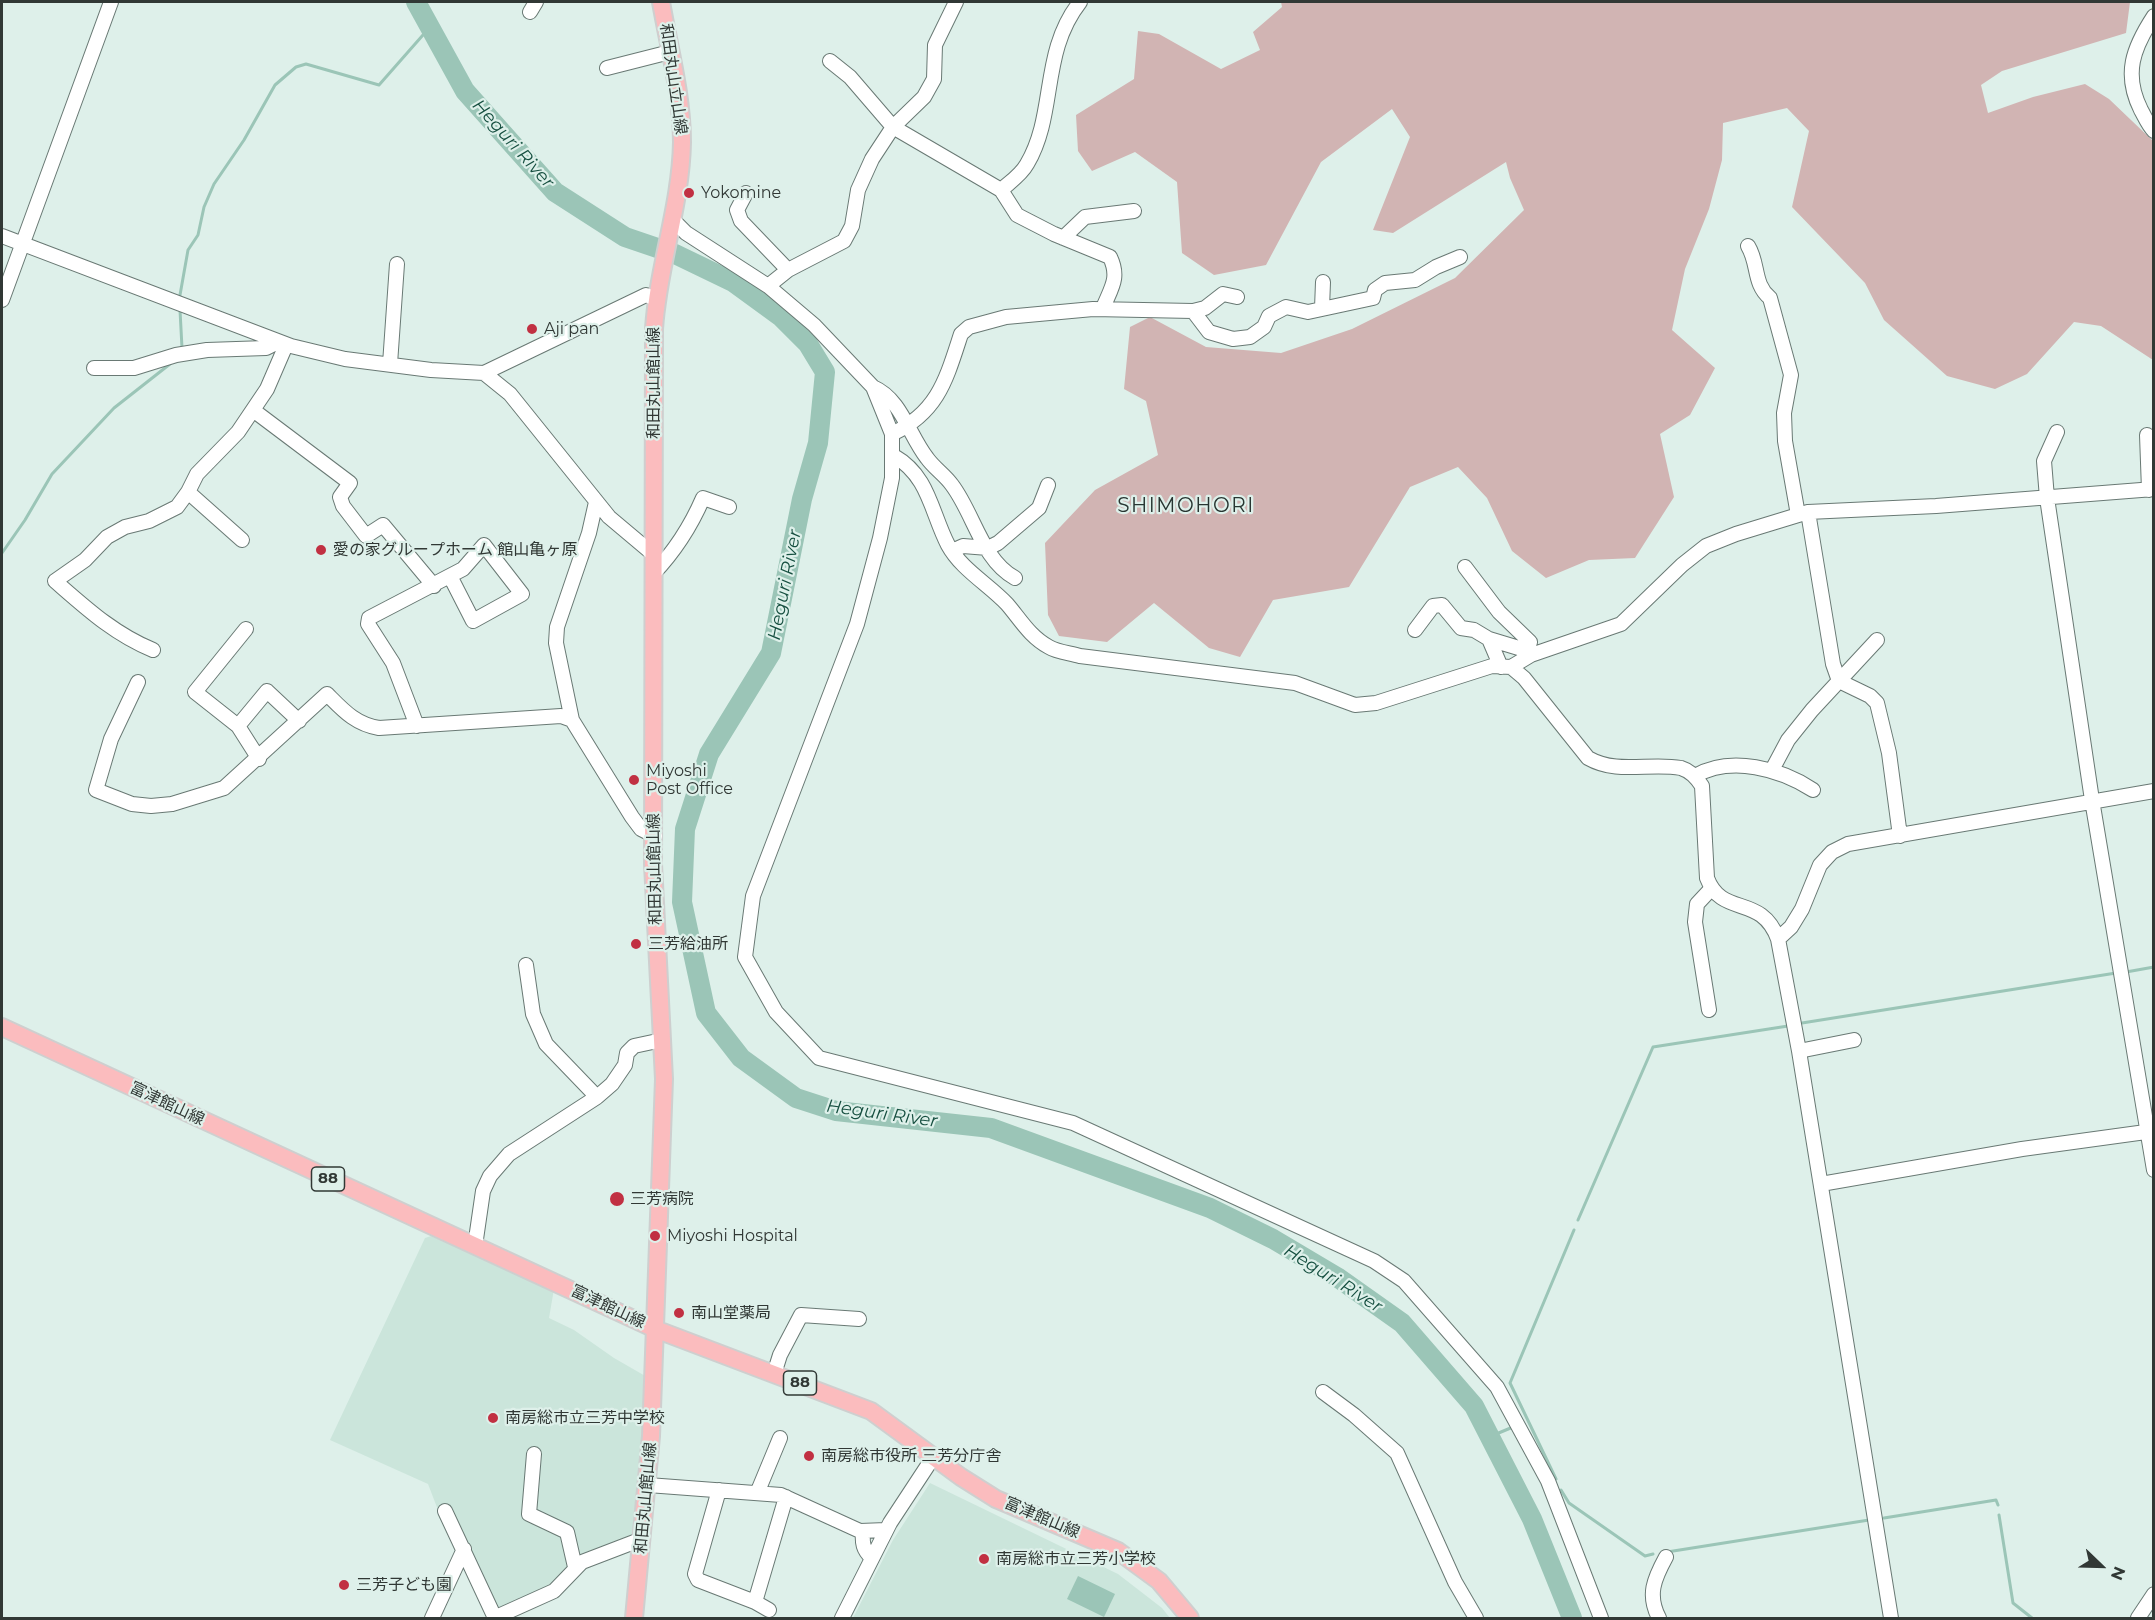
<!DOCTYPE html>
<meta charset="utf-8">
<style>
body{margin:0}
#map{position:relative;width:2155px;height:1620px;overflow:hidden;background:#def0ea;font-family:Montserrat,sans-serif}
canvas{display:block}
.frame{position:absolute;inset:0;border:3px solid #313835;pointer-events:none}
.north{position:absolute;left:2071px;top:1536px;width:60px;height:60px;-webkit-text-stroke:4px #def0ea;paint-order:stroke;rotate:113deg;font-size:16px;font-weight:700;line-height:24px;text-align:center;color:#313835}
.north::after{content:'';display:block;margin:auto;width:21px;height:27px;background:#313835;clip-path:polygon(50% 0,100% 100%,50% 72%,0 100%)}
</style>
<div id="map">
<canvas width="2155" height="1620"></canvas>
<div class="frame"></div>
<div class="north">N</div>
</div>
<script>
const ctx = document.querySelector('canvas').getContext('2d');
ctx.lineJoin = 'round';
function fill(path, color) { ctx.fillStyle = color; ctx.fill(path, 'evenodd'); }
function stroke(path, color, width, dash) { ctx.strokeStyle = color; ctx.lineWidth = width; ctx.lineCap = dash ? 'butt' : 'round'; ctx.setLineDash(dash || []); ctx.stroke(path); }
function label(font, color, halo, rows, align = 'center') {
  ctx.font = font + ' Montserrat,"Noto Sans JP",sans-serif'; ctx.lineWidth = 4.5; ctx.setLineDash([]); ctx.textBaseline = 'middle'; ctx.strokeStyle = halo; ctx.fillStyle = color; for (const [text, x, y, turn = 0] of rows) {
    ctx.save(); ctx.translate(x, y); ctx.rotate((+turn || 0) * Math.PI / 180); ctx.textAlign = isNaN(turn) ? turn : align; if (halo) ctx.strokeText(text, 0, 0); ctx.fillText(text, 0, 0); ctx.restore();
  }
}
fill(new Path2D(`
 M431 1236 554 1289 549 1318 574 1330 614 1358 647 1377 636 1534 551 1588 496 1610 449 1508 438 1510 428 1484 330 1440 425 1238Z
 M930 1483 1118 1574 1162 1608 1170 1618H853L893 1540Z`), '#cbe5db');
fill(new Path2D(`
 M1281 2H2130L2126 33 2002 71 1981 85 1988 113 2033 97 2085 84 2109 99 2153 141V360L2101 326 2074 322 2027 374 1995 389 1947 376 1884 320 1865 283 1792 207 1809 131 1787 108 1723 123 1722 160 1709 209 1685 269 1672 330 1715 368 1690 415 1660 434 1674 497 1635 558 1589 560 1546 578 1512 551 1487 498 1458 467 1410 487 1349 587 1273 600 1240 657 1209 648 1154 603 1107 642 1059 636 1048 615 1045 543 1095 490 1158 455 1146 401 1124 389 1130 327 1150 317 1206 347 1281 353 1352 329 1455 278 1524 210 1510 178 1506 162 1393 233 1373 230 1410 137 1392 109 1321 162 1266 265 1214 275 1182 253 1177 182 1135 152 1092 171 1078 151 1076 115 1134 79 1138 31 1159 34 1221 69 1260 50 1253 32 1282 7Z`), '#d1b4b3');
fill(new Path2D(`
 M1078 1576 1115 1594 1104 1617 1067 1599Z`), '#9bc5b7');
stroke(new Path2D(`
 M180 295 188 250 198 235 204 207 214 184 244 140 275 85 296 67 306 64 379 85 430 27
 M180 310 182 348
 M2 553 25 520 52 474 114 408 170 364
 M2126 972 2154 967
 M1802 1023 2116 973
 M1578 1220 1653 1047 1788 1026
 M1489 1437 1513 1427
 M1556 1479 1510 1383 1574 1230
 M1561 1490 1569 1503 1645 1556 1653 1554
 M1999 1515 2013 1603 2032 1618
 M1884 1518 1996 1500 1998 1505
 M1667 1552 1869 1520`), '#9bc5b7', 3);
stroke(new Path2D(`
 M416 2 465 91 555 192 625 237 675 254 733 282 781 317 808 344 825 372 818 443 802 499 771 653 709 754 685 829 682 902 706 1013 741 1058 796 1098 836 1111 991 1128 1210 1208 1273 1239 1337 1277 1402 1323 1474 1406 1532 1519 1572 1618`), '#9bc5b7', 20);
const minor = new Path2D(`
 M530 12 536 2
 M2154 16C2133 48 2123 74 2141 110 2145 117 2148 125 2154 131
 M830 61 850 77 893 127 1001 190 1017 215 1054 234 1110 257C1120 278 1111 288 1103 308
 M607 68 670 52
 M1001 190C1010 182 1021 175 1027 164 1057 113 1040 53 1080 2
 M746 193 737 210 741 221 788 270
 M672 219 686 233 768 286 814 325 873 387 892 434V478L880 538 857 624 753 896 745 957 776 1012 819 1058 1073 1123 1374 1261 1404 1281 1497 1387 1548 1481 1601 1618
 M2 236 291 346 345 359 431 370 484 373 646 295 656 299
 M1063 238 1085 217 1134 211
 M1748 246C1759 264 1753 284 1770 298L1791 375 1784 413 1785 441 1798 515
 M768 286 788 270 844 241 852 226 858 190 872 159 893 127 924 97 934 79 935 45 956 2
 M2 300 111 2
 M1322 308 1323 282
 M1193 311 1205 308 1223 294 1237 297
 M390 364 397 264
 M94 368H134L176 355 207 350 266 348 278 342
 M484 373 510 394 609 517 653 554
 M873 387C901 399 909 435 927 458 934 468 945 475 952 485 974 514 982 560 1015 578
 M253 410 350 483 340 497 343 506 366 536 383 525 434 586
 M2057 432 2044 461 2047 498 2092 800 2154 1170
 M892 434C938 412 946 380 961 334L969 327 1006 317 1093 309 1193 311 1209 332 1233 339 1250 337 1264 327 1269 316 1286 307 1308 312 1373 298 1375 290 1385 283 1415 280 1436 267 1460 257
 M2147 435 2149 490
 M894 456C929 476 931 512 948 545 961 569 988 584 1007 604 1020 619 1030 637 1049 647 1057 652 1070 653 1080 656L1295 683 1355 705 1376 703 1492 666 1511 667 1524 678 1588 758C1618 775 1649 762 1681 768 1691 771 1697 778 1702 786L1707 878C1722 918 1761 893 1778 939L1799 1051 1891 1618
 M188 492 242 540
 M1808 512 1833 664 1839 681 1870 696 1877 703 1889 753 1900 836
 M952 551 963 546 988 548 998 543 1039 508 1048 485
 M1465 567 1499 612 1530 642 1528 648 1522 649 1489 639
 M653 574C675 551 690 528 703 498L729 507
 M246 629 195 692 238 726 259 759
 M1415 630 1433 606 1442 605 1461 628 1474 630 1489 639 1501 667
 M153 650C114 634 86 608 55 581L85 560 107 537 125 527 149 521 177 507 188 492 197 474 238 432 267 389 286 345
 M1511 667 1531 655 1621 624 1682 565 1706 546 1736 534 1808 512 1936 506 2154 489
 M138 682 111 739 96 790 132 804 151 806 172 804 224 788 327 694C343 710 355 724 379 728L561 716 572 720 632 817 641 829 655 836
 M572 720 556 643 557 627 589 533 596 502
 M238 726 267 691 299 721
 M417 726 393 663 368 624 369 618 463 569 484 545 522 594 473 621 450 576
 M1772 770 1788 740 1812 710 1877 640
 M1695 776C1731 755 1781 769 1813 790
 M1778 939 1791 927 1802 909 1820 865 1832 852 1848 844 2154 791
 M526 965 533 1014 546 1044 597 1097
 M1709 1010 1695 922 1697 904 1711 889
 M1799 1051 1854 1040
 M1821 1184 2022 1149 2153 1131
 M475 1246 483 1191 490 1176 509 1154 597 1097 612 1084 625 1065 627 1053 634 1046 662 1040
 M774 1374 780 1355 801 1315 859 1319
 M1323 1392 1354 1415 1397 1453 1455 1582 1476 1618
 M534 1454 529 1514 567 1532 575 1567
 M648 1485 781 1495 860 1531 886 1530
 M719 1490 695 1574 698 1580 755 1602 769 1610
 M758 1491 780 1438
 M445 1511 495 1618
 M863 1531C862 1543 863 1550 872 1558
 M755 1602 786 1497
 M432 1618 464 1549
 M494 1618 554 1591 582 1562 642 1539
 M842 1618 890 1523 934 1456
 M1659 1618C1647 1595 1654 1579 1666 1557
 M2138 1618 2154 1594`);
const major = new Path2D(`
 M2 1027 655 1329 871 1411 961 1477 996 1499 1118 1551 1159 1581 1190 1618
 M634 1618 651 1436 664 1079 653 864 654 329C658 266 681 205 682 142 682 95 669 48 661 2`);
stroke(minor, '#697974', 16);
stroke(major, '#cecfcf', 20);
stroke(minor, '#fff', 14);
stroke(major, '#fbbcbe', 16);
for (const [x, y, r, color] of [
 [689,193,6,"#c13042"],
 [532,329,6,"#c13042"],
 [321,550,6,"#c13042"],
 [634,780,6,"#c13042"],
 [636,944,6,"#c13042"],
 [617,1199,8,"#c13042"],
 [655,1236,6,"#c13042"],
 [679,1313,6,"#c13042"],
 [493,1418,6,"#c13042"],
 [809,1456,6,"#c13042"],
 [984,1559,6,"#c13042"],
 [344,1585,6,"#c13042"]
]) { const dot = new Path2D(); dot.arc(x, y, r, 0, 2 * Math.PI); ctx.fillStyle = color; ctx.fill(dot); stroke(dot, '#def0ea', 2); }
for (const [x, y, w] of [
 [328,1179,33],
 [800,1383,33]
]) { const box = new Path2D(); box.roundRect(x - w / 2, y - 12, w, 24, 4.5); ctx.fillStyle = '#def0ea'; ctx.fill(box); stroke(box, '#313835', 1.5); }
label('bold 15px', '#313835', null, [
 ["88",328,1179],
 ["88",800,1383]
]);
label('16px', '#313835', '#def0ea', [
 ["和田丸山立山線",673,79,82],
 ["和田丸山館山線",654,383,-90],
 ["和田丸山館山線",655,869,-91],
 ["富津館山線",167,1104,25],
 ["富津館山線",608,1307,25],
 ["和田丸山館山線",646,1498,-85],
 ["富津館山線",1042,1518,23]
]);
label('16px', '#313835', '#def0ea', [
 ["Yokomine",701,193],
 ["Aji pan",544,329],
 ["愛の家グループホーム 館山亀ヶ原",333,550],
 ["Miyoshi",646,771],
 ["Post Office",646,789],
 ["三芳給油所",648,944],
 ["三芳病院",630,1199],
 ["Miyoshi Hospital",667,1236],
 ["南山堂薬局",691,1313],
 ["南房総市立三芳中学校",505,1418],
 ["南房総市役所 三芳分庁舎",821,1456],
 ["南房総市立三芳小学校",996,1559],
 ["三芳子ども園",356,1585]
], 'left');
label('italic 18px', '#164f40', '#def0ea', [
 ["Heguri River",513,144,48],
 ["Heguri River",785,585,-79],
 ["Heguri River",882,1114,8],
 ["Heguri River",1333,1279,32]
]);
ctx.letterSpacing = '1.5px';
label('20px', '#283632', '#def0ea', [
 ["SHIMOHORI",1186,506]
]);
ctx.letterSpacing = '0px';
</script>
